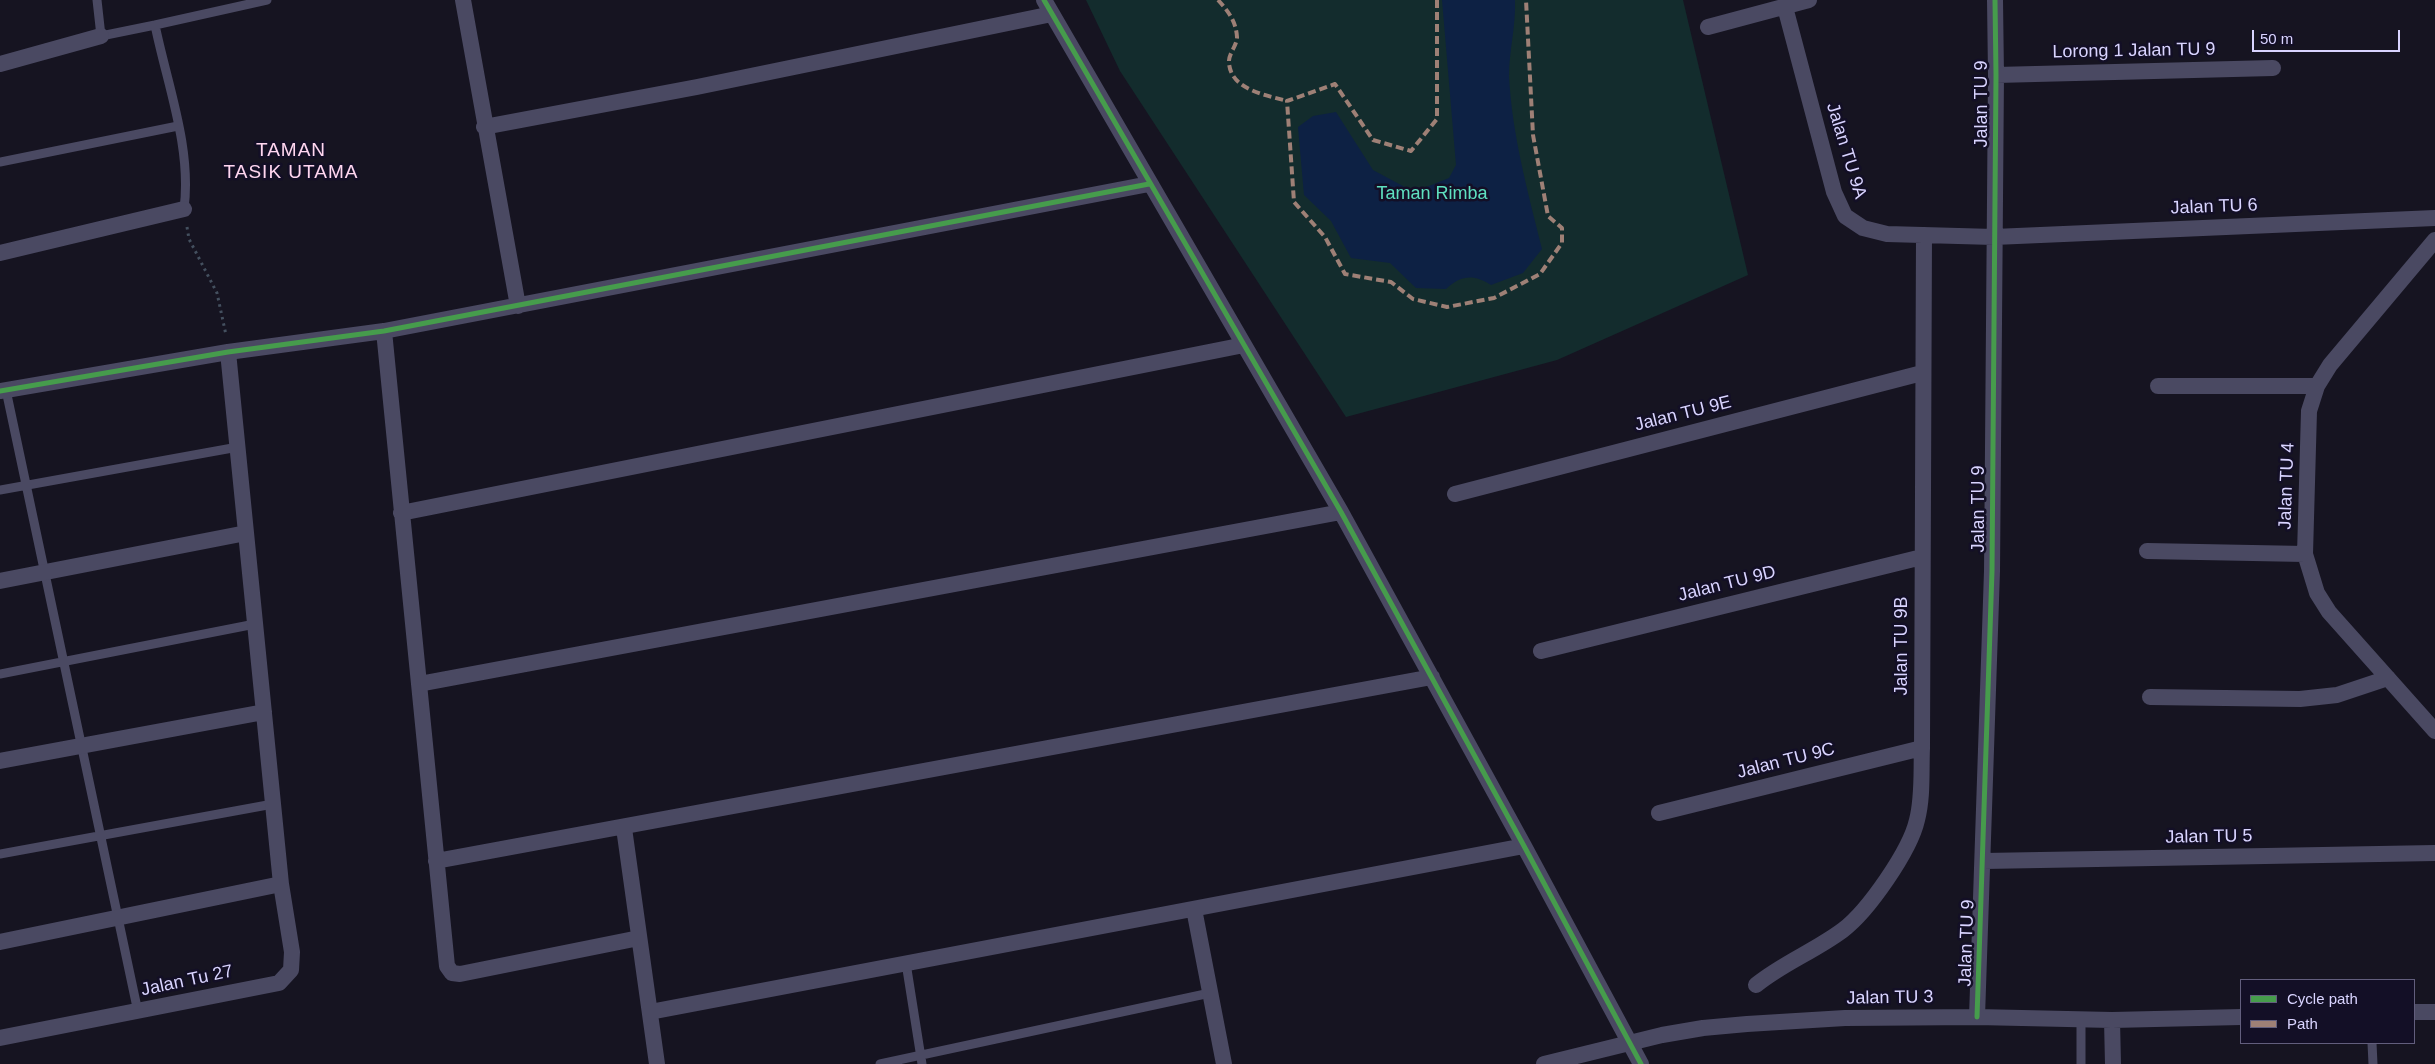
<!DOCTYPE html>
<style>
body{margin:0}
#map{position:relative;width:2435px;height:1064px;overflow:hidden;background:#161421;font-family:Helvetica,sans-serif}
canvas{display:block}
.legend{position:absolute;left:2240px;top:979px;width:175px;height:65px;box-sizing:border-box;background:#130f26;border:1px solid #625e7d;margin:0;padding:6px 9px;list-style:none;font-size:15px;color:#d9d4ff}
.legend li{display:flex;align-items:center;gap:10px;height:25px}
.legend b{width:25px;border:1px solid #625e7d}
.scale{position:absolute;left:2252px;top:30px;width:148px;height:22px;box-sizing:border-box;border:2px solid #d9d4ff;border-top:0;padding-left:6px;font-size:15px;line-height:18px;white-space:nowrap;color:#d9d4ff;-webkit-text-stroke:4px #130f26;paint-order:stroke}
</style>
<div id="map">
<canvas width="2435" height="1064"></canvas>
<ul class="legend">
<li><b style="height:6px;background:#469c4c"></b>Cycle path</li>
<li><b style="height:6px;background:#9e8076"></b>Path</li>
</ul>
<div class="scale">50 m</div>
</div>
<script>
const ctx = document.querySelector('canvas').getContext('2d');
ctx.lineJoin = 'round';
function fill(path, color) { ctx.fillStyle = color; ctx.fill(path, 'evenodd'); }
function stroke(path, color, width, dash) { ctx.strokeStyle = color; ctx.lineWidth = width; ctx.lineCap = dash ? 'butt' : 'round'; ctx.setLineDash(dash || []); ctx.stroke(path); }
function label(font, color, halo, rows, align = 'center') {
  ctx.font = font + ' Helvetica,sans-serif'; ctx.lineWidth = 5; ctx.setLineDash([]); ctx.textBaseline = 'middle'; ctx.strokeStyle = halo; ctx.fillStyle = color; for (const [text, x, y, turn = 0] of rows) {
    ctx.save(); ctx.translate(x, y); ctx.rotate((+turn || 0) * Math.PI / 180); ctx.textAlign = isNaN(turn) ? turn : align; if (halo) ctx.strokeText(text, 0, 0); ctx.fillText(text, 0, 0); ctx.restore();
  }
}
fill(new Path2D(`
 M1086 0H1683L1748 275 1557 360 1346 417 1120 71Z`), '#132c2d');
fill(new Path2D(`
 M1442 0H1515C1516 26 1509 51 1509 76 1512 135 1528 192 1542 249L1523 273 1491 285C1474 274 1461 275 1446 289L1416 288 1390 263 1351 258 1331 221 1304 195 1298 127 1313 116 1336 112 1373 170 1414 192 1449 178 1456 165Z`), '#0d2144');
stroke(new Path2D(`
 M187 227 189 239 217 293 226 335`), '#44505f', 3, [2.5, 4]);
stroke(new Path2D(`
 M97 0 101 36 155 25C167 84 192 148 184 209
 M155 25 267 0
 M0 162 178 126
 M6 390 138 1012
 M0 490 238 447
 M0 674 255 624
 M0 854 273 804
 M906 963 922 1064
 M2081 1018V1064
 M2372 1043 2373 1064
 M880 1064 1210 993`), '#4a4962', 9);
stroke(new Path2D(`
 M463 0 518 306
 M1044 0 1341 512 1524 846 1641 1064
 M1785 7 1834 192 1845 216 1863 228 1887 234 1994 237 2435 218
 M1708 27 1809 0
 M0 64 101 36
 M1996 75 2273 68
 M484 127 697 87 1052 14
 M2435 240 2330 365 2317 386 2309 411 2305 554 2317 593 2329 612 2435 731
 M0 253 184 209
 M384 331 447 966 452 973 460 974 639 938
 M2158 386H2317
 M0 391 228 352 384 331 1149 184
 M1455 494 1922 373
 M401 513 1244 345
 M2147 551 2305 554
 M0 581 246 533
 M1541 651 1922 557
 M419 684 1341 512
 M2150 697 2300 699 2337 695 2388 678
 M0 761 264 712
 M1659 813 1922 748
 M624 828 657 1064
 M436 861 1432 677
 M1984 861 2435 853
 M1194 909 1224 1064
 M0 942 281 884
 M1756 985C1783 963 1815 951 1843 930 1868 911 1910 851 1917 820 1923 797 1921 772 1922 748L1924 235
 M650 1012 1524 846
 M2414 1012H2435
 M1977 1017 1992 571 1996 75 1995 0
 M2112 1020 2113 1064
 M0 1038 279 983 291 970 292 952 281 884 228 352
 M1544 1064 1662 1035 1703 1028 1747 1024 1845 1018 1977 1017 2112 1020 2241 1017`), '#4a4962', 16);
stroke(new Path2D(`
 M1218 0C1228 11 1236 21 1237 37 1237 46 1228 54 1229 63 1231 90 1266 95 1287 101
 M1437 0V119L1411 151 1373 140 1335 84 1287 101 1294 202 1325 237 1345 274 1391 282 1413 299 1447 307 1494 298 1540 274 1562 243V228L1548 216 1533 135 1526 0`), '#9e8076', 4, [8, 4]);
stroke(new Path2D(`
 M1044 0 1341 512 1524 846 1641 1064
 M0 391 228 352 384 331 1149 184
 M1977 1017 1992 571 1996 75 1995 0`), '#469c4c', 5);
label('18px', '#d9d4ff', '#130f26', [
 ["Lorong 1 Jalan TU 9",2134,51,-1],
 ["Jalan TU 9",1982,104,-90],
 ["Jalan TU 9A",1846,151,73],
 ["Jalan TU 6",2214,207,-2],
 ["Jalan TU 9E",1683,414,-14],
 ["Jalan TU 4",2287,486,-88],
 ["Jalan TU 9",1979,509,-90],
 ["Jalan TU 9D",1727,584,-14],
 ["Jalan TU 9B",1902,646,-90],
 ["Jalan TU 9C",1786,761,-14],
 ["Jalan TU 5",2209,837,-1],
 ["Jalan TU 9",1967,943,-88],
 ["Jalan Tu 27",187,981,-12],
 ["Jalan TU 3",1890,998,-1]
]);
label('18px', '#5fe0c0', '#130f26', [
 ["Taman Rimba",1432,194]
]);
ctx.letterSpacing = '1px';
label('19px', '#ffd6f0', '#130f26', [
 ["TAMAN",291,151],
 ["TASIK UTAMA",291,173]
]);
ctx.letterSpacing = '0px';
</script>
